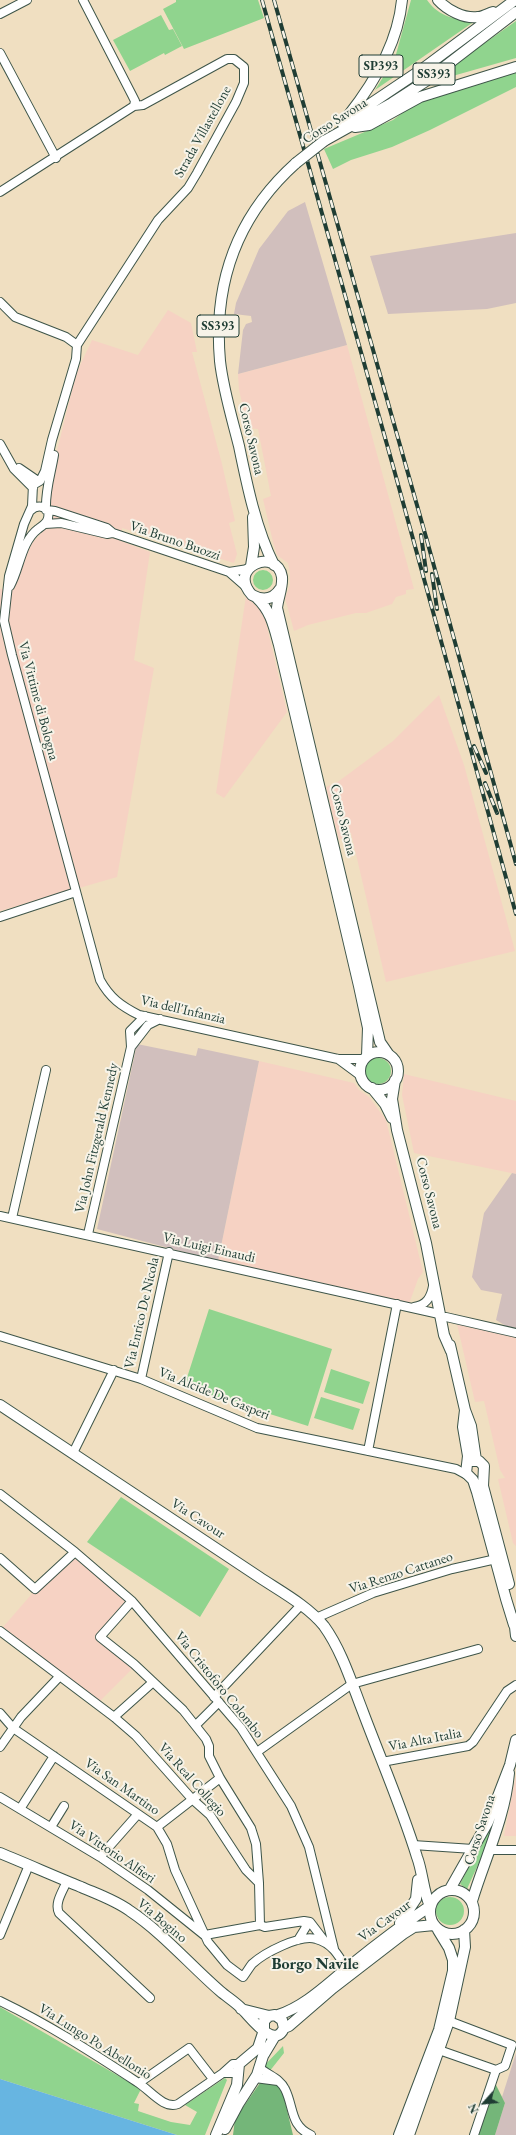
<!DOCTYPE html>
<style>
body{margin:0}
#map{position:relative;width:516px;height:2135px;overflow:hidden;background:#f0dfc1;font-family:"EB Garamond",serif}
canvas{display:block}
.north{position:absolute;left:464px;top:2083px;width:40px;height:40px;-webkit-text-stroke:3px #f7f3e8;paint-order:stroke;rotate:243deg;font-size:11px;font-weight:700;line-height:16px;text-align:center;color:#1f3d34}
.north::after{content:'';display:block;margin:auto;width:14px;height:18px;background:#1f3d34;clip-path:polygon(50% 0,100% 100%,50% 72%,0 100%)}
</style>
<div id="map">
<canvas width="516" height="2135"></canvas>
<div class="north">N</div>
</div>
<script>
const ctx = document.querySelector('canvas').getContext('2d');
ctx.lineJoin = 'round';
function fill(path, color) { ctx.fillStyle = color; ctx.fill(path, 'evenodd'); }
function stroke(path, color, width, dash) { ctx.strokeStyle = color; ctx.lineWidth = width; ctx.lineCap = dash ? 'butt' : 'round'; ctx.setLineDash(dash || []); ctx.stroke(path); }
function label(font, color, halo, rows, align = 'center') {
  ctx.font = font + ' "EB Garamond",serif'; ctx.lineWidth = 4; ctx.setLineDash([]); ctx.textBaseline = 'middle'; ctx.strokeStyle = halo; ctx.fillStyle = color; for (const [text, x, y, turn = 0] of rows) {
    ctx.save(); ctx.translate(x, y); ctx.rotate((+turn || 0) * Math.PI / 180); ctx.textAlign = isNaN(turn) ? turn : align; if (halo) ctx.strokeText(text, 0, 0); ctx.fillText(text, 0, 0); ctx.restore();
  }
}
fill(new Path2D(`
 M168 310 191 323 197 352H192L222 464 235 521 229 523 237 554 234 563 122 528 121 541 150 552 134 660 154 668 117 877 0 911V589H3L21 564 33 542 47 527 52 471 76 374 92 340 138 355Z
 M347 345 414 589 406 590V594L396 597 392 604 366 613H356L308 625 294 631 285 598 290 585V573L288 563 277 555 273 542 263 499 271 496 258 429 248 428 239 390 238 374Z
 M246 596 264 614 287 712 224 798 216 793Z
 M439 695 464 765 515 951 386 982 351 833 339 840 326 787 339 781 393 741Z
 M259 1061 354 1083 359 1090 369 1097 386 1120 423 1272 418 1279 409 1304 218 1261Z
 M404 1074 516 1101V1174L414 1153 402 1095Z
 M457 1324 516 1336V1546L513 1543 498 1479 505 1478 500 1470 484 1401 475 1402Z
 M73 1556 129 1601 99 1637 134 1667 99 1702 3 1627 37 1588Z
 M516 1775V1836H504Z`), '#f6d2c3');
fill(new Path2D(`
 M305 202 347 345 238 374 243 330 246 324 252 322 251 316 234 314 236 303 259 249 288 211Z
 M516 233V303L487 309 388 314 370 256Z
 M137 1044 196 1056 198 1048 259 1061 218 1261 97 1229Z
 M512 1173 516 1174V1328L506 1326 496 1320 502 1294 481 1290 472 1277 484 1213Z
 M516 2053V2135H495L505 2103 502 2097Z`), '#d1bfbd');
fill(new Path2D(`
 M176 0H258L264 18 184 49 163 9 176 2Z
 M411 0H427C439 17 456 20 475 21L375 90 395 58Z
 M161 15 169 30 173 29 182 46 165 55 164 53 130 71 113 40Z
 M516 21V58L428 83Z
 M516 71V87L430 130 392 147 351 160 333 169 324 149 393 120 417 102Z
 M253 580a10 10 0 1 1 20 0a10 10 0 1 1-20 0Z
 M365 1071a13 13 0 1 1 26 0a13 13 0 1 1-26 0Z
 M209 1309 332 1349 308 1426 184 1387Z
 M331 1369 370 1382 363 1404 324 1392Z
 M321 1397 360 1409 353 1430 314 1418Z
 M121 1497 229 1569 200 1617 87 1542Z
 M498 1814 492 1834 467 1889 460 1884 495 1816Z
 M436 1911a14 14 0 1 1 28 0a14 14 0 1 1-28 0Z
 M0 2007 141 2089 134 2103 139 2104 138 2111 171 2122 190 2125 197 2112 185 2105 225 2078 227 2080 205 2135H177L0 2079Z
 M283 2046 284 2053 269 2072 262 2068Z`), '#90d48e');
fill(new Path2D(`
 M262 2080 281 2085 293 2135H233L235 2119Z
 M495 2083 505 2103 495 2135H477Z`), '#74b679');
fill(new Path2D(`
 M0 2079 177 2135H0Z`), '#67b5e1');
const minor = new Path2D(`
 M83 0 132 95 135 101 134 106
 M0 14 27 0
 M0 53 56 158
 M0 192 134 106 143 105 227 59H234L244 67V83L236 102 197 173 188 188 158 220 77 345
 M0 302 15 317 66 337 77 345
 M0 444 14 469 33 488
 M19 468 38 481
 M40 481 33 485 32 506 24 524 9 576 4 621 12 655 100 980C110 998 121 1006 139 1015L338 1059H363
 M40 481 45 471 52 440 76 359 77 345
 M46 510C45 490 51 474 54 455
 M47 510 55 511 107 528 113 533 229 572 245 586
 M45 524 61 523 107 534 112 533
 M229 572 248 569
 M10 586C20 568 21 542 38 529 45 524 50 521 48 511 43 505 36 505 30 511
 M0 917 76 892
 M131 1047 130 1031 145 1016
 M338 1059 361 1076
 M0 1216 439 1314
 M12 1218 46 1070
 M88 1234 131 1047 148 1025 160 1019
 M414 1307C426 1305 431 1298 433 1286
 M446 1317 516 1333
 M0 1336 141 1379 257 1428 456 1469 467 1475
 M141 1379 169 1252
 M368 1451 397 1304
 M73 1453 114 1370
 M0 1494 75 1552 132 1601 241 1728 291 1806 309 1847 334 1949
 M0 1558 35 1589 75 1552
 M132 1601 100 1637 134 1664 183 1710 206 1739 209 1746V1756L220 1778 251 1828 256 1844 259 1883
 M316 1618 373 1593 452 1569 496 1559
 M0 1631 114 1717 136 1736 192 1799 210 1815 246 1870 259 1883 260 1925 265 1927 304 1921 310 1922 326 1943
 M214 1697 301 1605
 M0 1713 13 1728 157 1827 167 1844 175 1870 208 1942 227 1965 243 1977C246 1973 249 1968 252 1964 264 1953 300 1934 316 1939 332 1943 339 1956 346 1968
 M114 1717 152 1683
 M196 1725 219 1702
 M0 1747 21 1717 59 1677
 M257 1752 352 1684 478 1649
 M382 1762 468 1746 473 1742 507 1691 516 1685
 M0 1797 100 1857 148 1890 204 1935
 M20 1809 54 1756
 M51 1827 64 1806
 M157 1827 220 1778
 M413 1845 473 1849
 M489 1850H516
 M100 1857 138 1814
 M67 1881C63 1891 54 1903 59 1913L150 1998
 M0 1935 29 1865
 M205 1935 260 1925
 M298 1940 306 1927 304 1921
 M0 2001C48 2024 93 2053 137 2082 149 2089 164 2110 178 2104L223 2073H239
 M439 2050 496 2070 505 2066 512 2045 449 2021
 M259 2067C267 2075 280 2078 285 2089 294 2107 290 2126 311 2135
 M223 2073 233 2064H239
 M255 2078 278 2081
 M139 2083 189 2048 213 2079
 M474 2135 496 2070`);
const major = new Path2D(`
 M438 0C447 10 464 19 478 17 483 17 489 13 493 12
 M348 116C374 83 398 43 402 0
 M342 123 421 70 515 0
 M355 127 369 125 420 97 516 67
 M324 141 392 103 426 81 516 12
 M274 565C256 529 247 485 239 446 232 418 223 389 220 361 213 282 237 216 296 163
 M251 566 254 547 253 517
 M280 589C273 600 263 601 252 595 226 567 277 546 282 577 283 587 278 598 277 608L380 1042 389 1055
 M257 598C271 611 274 627 279 645L359 986 368 1028 367 1056
 M360 1071a19 19 0 1 1 38 0a19 19 0 1 1-38 0Z
 M395 1080 392 1099 397 1130 426 1243 444 1335 451 1351
 M372 1088 385 1104 392 1118
 M450 1345 465 1410 471 1426 476 1460
 M0 1405 259 1577C280 1591 308 1606 324 1626 342 1651 352 1684 363 1712 381 1760 402 1808 417 1857 423 1873 423 1891 430 1906
 M465 1410 463 1427 468 1456 466 1473 473 1480 477 1492 506 1599 514 1625
 M470 1461H479L484 1466 483 1486 509 1584
 M514 1618 516 1636
 M0 1853C27 1864 54 1876 81 1887 97 1894 115 1900 130 1911 163 1933 190 1965 220 1991 227 1997 235 2002 241 2008 250 2016 274 2051 284 2028L282 2020 275 2015 269 2016 264 2021V2030L258 2048 239 2064 237 2085 216 2135
 M450 1889 488 1822 510 1765 516 1740
 M430 1912a22 22 0 1 1 44 0a22 22 0 1 1-44 0Z
 M472 1901C485 1858 505 1818 509 1773
 M400 1923 416 1899 418 1880
 M241 2009 269 2016
 M278 2015C306 2006 328 1983 351 1965 377 1944 402 1925 430 1906
 M284 2028 289 2026 333 1988 403 1934 414 1927 434 1925
 M225 2129 239 2103 257 2075 263 2056 275 2036
 M399 2135 439 2030 453 1971V1960L449 1948 438 1930
 M409 2135 449 2021 465 1947 464 1930`);
stroke(minor, '#3e5549', 10);
stroke(major, '#3e5549', 12);
stroke(minor, '#fff', 8);
stroke(major, '#fff', 10);
const rail = new Path2D(`
 M262 0 393 466 516 914
 M274 0 426 537 516 864
 M421 535 426 571
 M432 574 437 609
 M474 746 486 773
 M485 783 497 813`);
stroke(rail, '#1f3d34', 4);
stroke(rail, '#f7f3e8', 2.5, [8]);
const majorBridge = new Path2D(`
 M296 163 324 141`);
stroke(majorBridge, '#3e5549', 12, []);
stroke(majorBridge, '#fff', 10);
for (const [x, y, w] of [
 [381,66,44],
 [434,74,42],
 [218,326,42]
]) { const box = new Path2D(); box.roundRect(x - w / 2, y - 11, w, 22, 3); ctx.fillStyle = '#f7f3e8'; ctx.fill(box); stroke(box, '#1f3d34', 1); }
label('bold 13px', '#1f3d34', null, [
 ["SP393",381,66],
 ["SS393",434,74],
 ["SS393",218,326]
]);
label('14px', '#1f3d34', '#f7f3e8', [
 ["Corso Savona",335,121,-32],
 ["Strada Villastellone",203,132,-61],
 ["Corso Savona",251,439,77],
 ["Via Bruno Buozzi",175,541,19],
 ["Via Vittime di Bologna",38,701,75],
 ["Corso Savona",343,820,76],
 ["Via dell'Infanzia",183,1010,13],
 ["Via John Fitzgerald Kennedy",97,1138,-77],
 ["Corso Savona",429,1193,76],
 ["Via Luigi Einaudi",209,1248,13],
 ["Via Enrico De Nicola",142,1313,-77],
 ["Via Alcide De Gasperi",214,1394,22],
 ["Via Cavour",198,1519,33],
 ["Via Renzo Cattaneo",401,1573,-18],
 ["Via Cristoforo Colombo",219,1685,51],
 ["Via Alta Italia",425,1740,-11],
 ["Via Real Collegio",192,1780,48],
 ["Via San Martino",122,1787,35],
 ["Corso Savona",480,1830,-72],
 ["Via Vittorio Alfieri",112,1852,34],
 ["Via Bogino",162,1921,40],
 ["Via Cavour",385,1921,-36],
 ["Via Lungo Po Abellonio",95,2042,32]
]);
label('bold 16px', '#1f3d34', '#f7f3e8', [
 ["Borgo Navile",315,1965]
]);
</script>
